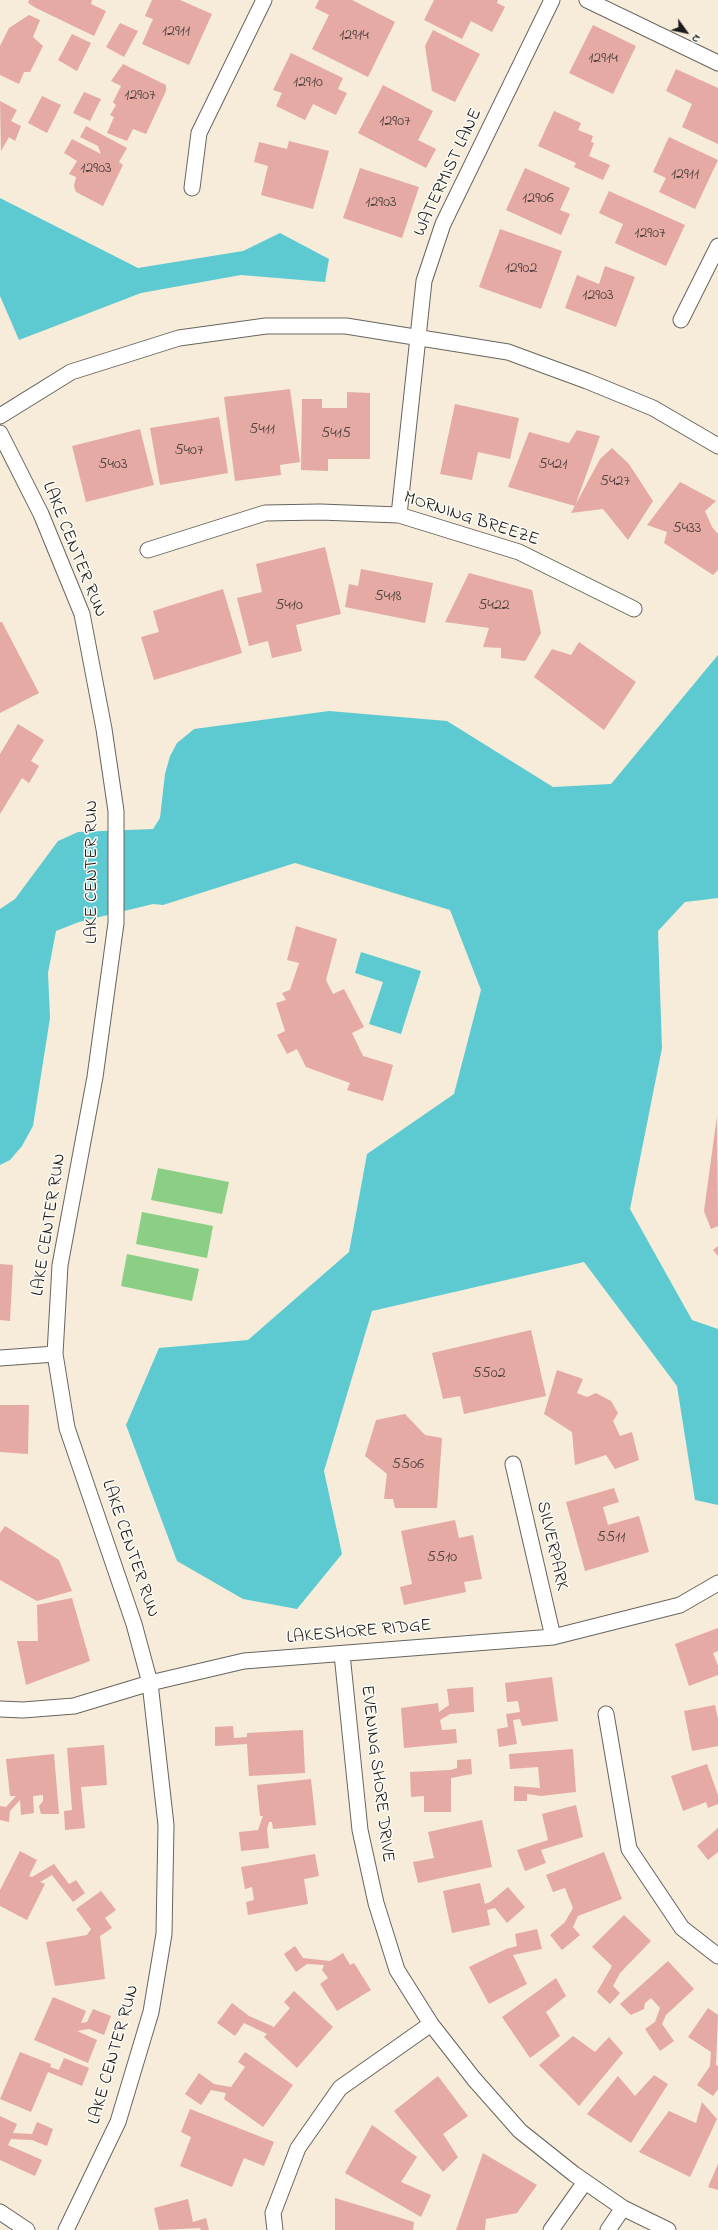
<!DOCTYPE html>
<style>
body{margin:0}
#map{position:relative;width:718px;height:2230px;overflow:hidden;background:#f6ecd9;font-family:"Indie Flower",sans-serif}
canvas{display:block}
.north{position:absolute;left:666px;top:12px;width:40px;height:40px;-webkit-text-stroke:3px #fdfcf7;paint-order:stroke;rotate:123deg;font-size:11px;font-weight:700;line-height:16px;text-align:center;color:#1c1c1c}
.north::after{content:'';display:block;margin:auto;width:14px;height:18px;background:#1c1c1c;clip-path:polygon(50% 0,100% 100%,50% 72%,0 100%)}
</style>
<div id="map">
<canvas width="718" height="2230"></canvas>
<div class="north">N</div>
</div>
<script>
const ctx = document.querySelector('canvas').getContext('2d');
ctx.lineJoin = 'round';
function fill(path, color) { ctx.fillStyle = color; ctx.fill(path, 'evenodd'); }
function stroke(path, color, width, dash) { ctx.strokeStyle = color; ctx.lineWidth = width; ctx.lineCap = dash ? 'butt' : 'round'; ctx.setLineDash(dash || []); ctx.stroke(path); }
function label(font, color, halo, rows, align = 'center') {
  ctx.font = font + ' "Indie Flower",sans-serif'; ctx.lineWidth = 3; ctx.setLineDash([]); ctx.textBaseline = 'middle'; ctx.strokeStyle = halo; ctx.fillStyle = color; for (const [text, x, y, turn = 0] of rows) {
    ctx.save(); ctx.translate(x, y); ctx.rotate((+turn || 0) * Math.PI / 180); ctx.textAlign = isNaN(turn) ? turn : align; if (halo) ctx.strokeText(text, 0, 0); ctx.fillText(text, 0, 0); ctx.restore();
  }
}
fill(new Path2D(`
 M158 1168 229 1182 222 1214 151 1200Z
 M142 1212 213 1226 207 1258 136 1244Z
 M127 1254 199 1269 192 1301 121 1286Z`), '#8bce86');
fill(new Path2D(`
 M0 198 138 268 243 251 280 233 329 259 325 282 241 275 141 293 19 340 0 296Z
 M718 655V898L685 902 658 931 662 1048 630 1209 692 1320 718 1329V1505L695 1500 677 1386 584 1262 372 1311 324 1471 342 1554 297 1609 243 1599 177 1561 126 1425 159 1348 248 1340 349 1252 367 1154 454 1094 481 990 450 910 295 863 163 905 153 904 79 922 56 931 48 973 50 1018 33 1126 22 1146 10 1160 0 1165V909L15 899 58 841 78 832 153 829 160 818 165 774 170 756 177 743 194 729 329 711 447 721 553 787 611 784Z
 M361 952 421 971 401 1034 369 1024 383 982 355 973Z`), '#5dcad2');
fill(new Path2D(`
 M29 0H92L91 4 106 11 94 36 36 8 28 3Z
 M152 0H180L212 14 189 65 142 44 153 19 145 16Z
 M319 0H352L395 22 368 77 312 49 329 15 315 8Z
 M434 0H498L497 3 505 7 492 32 471 21 462 39 424 20Z
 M29 15 40 20 33 37 43 46 30 72H24L19 84 0 75V46L9 28Z
 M120 23 138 31 124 57 106 47Z
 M593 25 636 46 613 94 569 73Z
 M433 30 480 54 455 102 432 91 425 46Z
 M72 34 91 43 77 71 58 60Z
 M291 53 343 78 338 89 347 93 336 115 313 104 305 120 276 106 282 93 273 90Z
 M123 64 166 85V91L146 134 133 129 127 141 107 133 114 117 110 115 116 105 113 102 121 86 111 81Z
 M676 69 718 88V144L682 127 692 104 666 91Z
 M383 85 433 111 418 140 436 149 426 168 358 133Z
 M84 92 101 99 90 121 73 113Z
 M42 96 61 105 47 133 28 123Z
 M0 101 17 110 11 121 21 126 15 141 9 137 1 151Z
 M554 111 581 123 578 130 593 136 591 142 594 143 589 156 610 165 603 180 574 167 576 163 538 146Z
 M86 126 127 148 119 162 123 165 103 206 76 192 74 186 76 177 69 174 77 161 64 153 72 139 101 154 98 146 80 137Z
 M669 137 718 160 695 209 659 192 666 178 653 172Z
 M289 141 329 151 313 209 261 195 268 166 254 162 259 142 287 149Z
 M360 168 419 187 402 238 343 218Z
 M525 168 570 188 560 210 570 214 561 235 506 210Z
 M609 191 685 225 666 266 615 243 623 224 599 213Z
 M500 229 562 251 541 309 479 287Z
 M605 266 635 277 616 327 565 308 577 275 599 284Z
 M290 389 300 462 280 465 281 475 235 481 224 397Z
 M347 392 370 393V459H328V471L301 470 302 399H322V408H347Z
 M455 404 519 418 510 459 478 452 472 480 440 474Z
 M219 417 228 473 160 485 150 428Z
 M140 429 154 485 86 502 72 446Z
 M577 430 600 436 575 506 508 487 529 432 569 443Z
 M612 448 629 464 653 501 628 540 603 509 571 513 600 459Z
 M680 482 716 501 705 511 712 527 718 534V570L713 575 664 543 667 532 647 525Z
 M325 547 341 614 296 625 302 651 272 658 268 641 249 646 237 598 262 592 256 564Z
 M361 569 433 583 425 623 345 607 349 584 358 586Z
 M469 573 532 590 541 633 525 661 501 658V648L483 647 489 628 445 622Z
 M223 589 242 653 154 680 141 637 159 632 153 611Z
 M0 622H2L39 693 0 713Z
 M579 642 636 682 604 730 534 677 552 649 571 655Z
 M18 724 44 740 31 761 39 766 29 783 22 778 0 814V754Z
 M296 926 337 939 326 980 333 994 344 989 364 1027 352 1033 363 1056 393 1065 383 1101 347 1090 350 1083 306 1067 297 1049 287 1054 277 1035 285 1031 276 1003 286 1000 282 993 290 990 299 963 287 960Z
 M717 1116 718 1226 711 1229 704 1211Z
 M718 1246V1256L713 1250Z
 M0 1264 13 1265 10 1321 0 1320Z
 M531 1330 546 1396 464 1414 460 1396 443 1399 432 1353Z
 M557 1370 583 1379 577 1393 587 1397 596 1393 611 1401 618 1413 613 1421 620 1436 632 1432 639 1460 615 1469 606 1455 575 1465 572 1432 544 1414Z
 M0 1405H29L28 1454 0 1452Z
 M405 1414 425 1435 442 1438 437 1508H395L393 1499H384L387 1474 365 1456 376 1420Z
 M614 1488 619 1502 603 1507 608 1525 639 1516 649 1552 585 1571 566 1502Z
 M455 1520 459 1538 473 1535 482 1579 464 1582 466 1592 404 1605 400 1587 412 1584 401 1531Z
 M5 1526 59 1560 72 1591 37 1601 0 1580V1533Z
 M72 1598 90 1661 26 1685 17 1641H38L37 1605Z
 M718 1628V1651L713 1653 718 1666V1675L689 1686 675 1644Z
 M552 1677 558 1721 522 1726 520 1719 513 1720 517 1744 499 1747 497 1729 508 1727 506 1714 520 1712 518 1701 507 1702 505 1683Z
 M473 1687 474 1712 450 1714 440 1720 442 1730 456 1729 457 1743 404 1748 401 1708 438 1703 439 1712 449 1705 447 1689Z
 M715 1705 718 1719V1746L692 1751 684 1711Z
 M233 1726 234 1738 247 1737V1733L303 1730 305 1773 249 1776 247 1744 215 1746V1727Z
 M104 1745 107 1785 81 1787 85 1828 65 1830 64 1811 72 1810 67 1748Z
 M573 1749 576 1792 541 1796 527 1794V1801H514V1786L540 1788 538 1767 510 1769 509 1754Z
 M54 1754 59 1814H41L39 1806 43 1801V1795L33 1796 34 1813 21 1815 20 1800 10 1811 9 1822 0 1820V1806L6 1807 16 1796H10L6 1759Z
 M471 1759 472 1774 451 1778V1812H424V1796L411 1797 410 1772 450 1770 457 1768V1760Z
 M707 1764 718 1795V1804L708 1808 706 1802 683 1811 671 1776Z
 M311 1779 316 1825 273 1829 272 1822H269L267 1829 269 1848 241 1851 239 1832 258 1830 263 1816H260L257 1785Z
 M576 1805 583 1837 541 1850 546 1863 525 1871 517 1850 548 1840 542 1814Z
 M482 1820 492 1867 418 1883 413 1862 434 1858 428 1832Z
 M718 1828V1852L708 1860 697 1846Z
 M20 1851 37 1860 29 1876 32 1877 54 1864 69 1884 76 1880 85 1893 73 1902 52 1875 40 1882 45 1884 27 1920 0 1906V1890Z
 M604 1852 622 1899 578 1916 573 1927 580 1935 562 1950 550 1935 565 1922 573 1908 565 1888 553 1892 546 1875Z
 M315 1854 319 1876 304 1879 308 1904 248 1915 246 1902 254 1900 252 1887 245 1889 241 1867Z
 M480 1883 485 1904 490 1902 508 1887 525 1907 507 1923 495 1908 487 1910 490 1925 452 1933 443 1891Z
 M101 1891 116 1910 105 1918 112 1928 100 1936 105 1979 55 1986 46 1942 87 1935 91 1929 76 1909Z
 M624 1915 651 1941 620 1973 613 1986 620 1993 610 2004 597 1992 612 1966 592 1947Z
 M537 1929 542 1949 513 1955 527 1984 489 2004 469 1967 506 1949 517 1946 515 1934Z
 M295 1946 303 1958 330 1961 343 1953 350 1965 354 1963 371 1990 337 2011 320 1984 328 1978 322 1970 324 1965 307 1964 296 1972 284 1954Z
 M668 1961 694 1989 666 2015 662 2024 674 2041 660 2051 645 2029 655 2022 660 2008 651 1998 645 2003 644 2009 631 2015 620 2004Z
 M556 1978 566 1996 546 2012 560 2036 530 2058 502 2017Z
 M294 1991 333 2027 297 2068 264 2037 267 2034 244 2023 235 2036 217 2023 232 2003 249 2016 274 2027 290 2008 284 2002Z
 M53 1997 86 2011 81 2023 87 2022 93 2009 111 2016 104 2035 89 2029 77 2031 97 2040 88 2063 34 2040Z
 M708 2008 718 2015 716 2065 718 2066V2089L713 2096 697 2085 710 2066 711 2052 688 2037Z
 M573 2036 595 2052 609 2037 623 2053 579 2106 539 2065Z
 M20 2052 51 2064 50 2067 59 2070 64 2058 89 2068 82 2086 48 2072 31 2112 0 2099Z
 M245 2052 293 2085 263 2127 224 2099 226 2093 211 2090 201 2105 185 2094 199 2073 214 2084 231 2087 245 2067 238 2062Z
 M654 2075 668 2084 631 2143 587 2114 618 2076 635 2096Z
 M438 2076 468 2116 443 2134 458 2157 443 2172 394 2111Z
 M702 2102 717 2119 690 2177 639 2152 669 2111 696 2123Z
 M190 2109 274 2142 264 2166 244 2158 232 2187 180 2166 191 2137 181 2132Z
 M0 2116 17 2124 13 2133 32 2134 37 2122 53 2129 47 2146 32 2140 11 2139 8 2145 42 2160 35 2176 0 2160Z
 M372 2125 417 2157 401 2182 431 2195 421 2217 345 2173Z
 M483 2153 537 2185 517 2213 486 2219 485 2230H456Z
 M718 2164V2190L708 2187Z
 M335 2198 414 2222 413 2230H335Z
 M188 2199 193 2222 206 2218 209 2230H201L200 2228 159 2230 154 2208Z`), '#e4aaa3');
const street = new Path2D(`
 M587 0 718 63
 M192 188 199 133 264 0
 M681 320 718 246
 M0 416 71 372 179 338 266 326H346L508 352 587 381 653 408 718 446
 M0 433 41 514 82 614 104 729 116 811V923L95 1077 60 1265 55 1354 67 1428 134 1624 150 1683 166 1825 164 1934 151 2012 118 2122 66 2230
 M399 515 424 281 443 224 552 0
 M148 550 265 513 320 512 399 515 519 552 634 609
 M0 1358 55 1354
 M513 1464 553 1637
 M342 1654 360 1830 376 1903 397 1970 431 2024 474 2079 520 2131 574 2174 623 2208 668 2230
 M0 1709 23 1710 74 1706 150 1683 244 1661 553 1637 680 1605 718 1583
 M606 1714 629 1849 682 1928 718 1956
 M0 2212 27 2230
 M275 2230 273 2213 298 2148 340 2088 431 2024
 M551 2230 585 2182
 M608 2230 623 2208`);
stroke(street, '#68655e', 17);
stroke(street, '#fff', 15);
label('16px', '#4e403e', null, [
 ["12911",176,32],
 ["12914",354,36],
 ["12914",603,59],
 ["12910",308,83],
 ["12907",140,96],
 ["12907",395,122],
 ["12903",96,169],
 ["12911",685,175],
 ["12906",538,199],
 ["12903",381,203],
 ["12907",650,234],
 ["12902",521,269],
 ["12903",598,296],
 ["5411",262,430],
 ["5415",336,434],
 ["5407",189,451],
 ["5403",113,465],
 ["5421",553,465],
 ["5427",615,482],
 ["5433",687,529],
 ["5418",388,597],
 ["5410",289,606],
 ["5422",494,606],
 ["5502",489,1374],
 ["5506",408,1465],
 ["5511",611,1538],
 ["5510",442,1558]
]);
label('18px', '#1c1c1c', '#fdfcf7', [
 ["WATERMIST LANE",449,173,-65],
 ["MORNING BREEZE",471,520,18],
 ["LAKE CENTER RUN",73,550,68],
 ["LAKE CENTER RUN",93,872,-90],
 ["LAKE CENTER RUN",50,1225,-81],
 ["SILVERPARK",551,1546,77],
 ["LAKE CENTER RUN",129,1549,71],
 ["LAKESHORE RIDGE",359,1633,-5],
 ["EVENING SHORE DRIVE",376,1774,83],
 ["LAKE CENTER RUN",115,2055,-74]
]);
</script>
